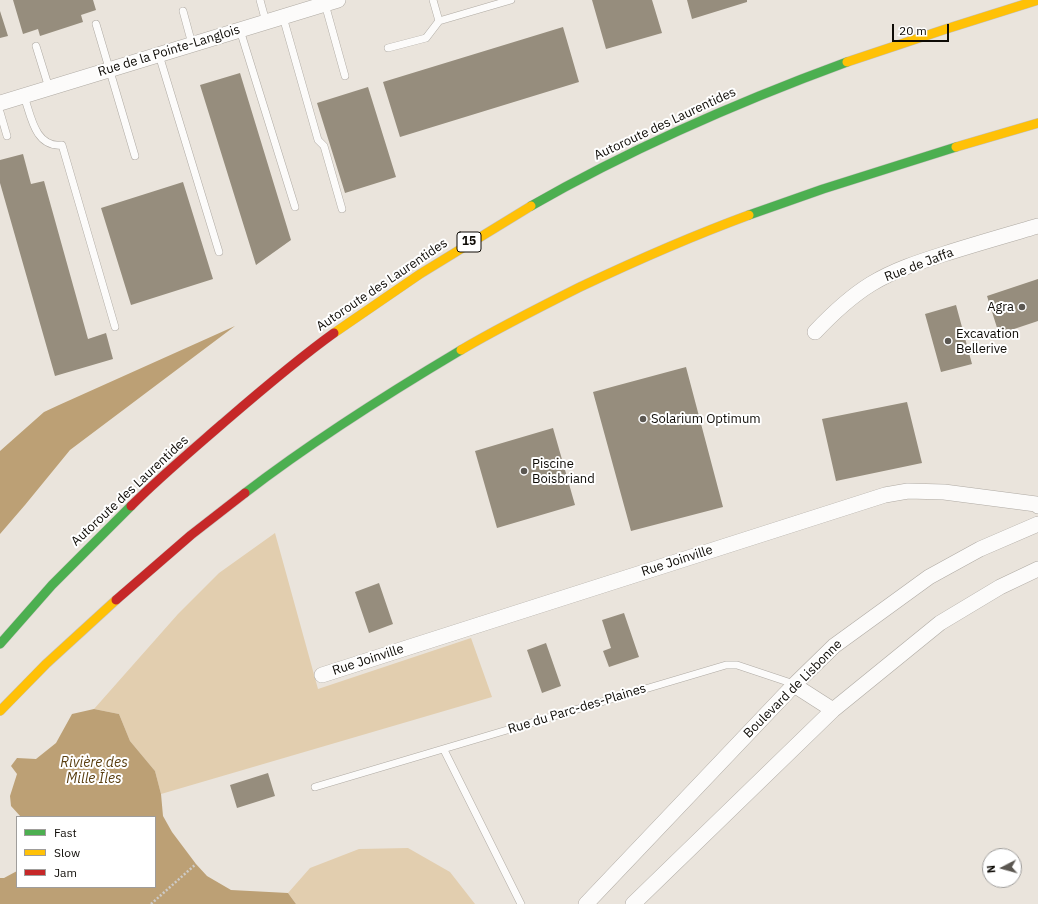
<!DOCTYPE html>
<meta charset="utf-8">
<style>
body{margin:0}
#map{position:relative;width:1038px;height:904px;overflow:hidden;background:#eae4dc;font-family:"IBM Plex Sans",sans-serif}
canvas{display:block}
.legend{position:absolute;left:16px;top:816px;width:140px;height:72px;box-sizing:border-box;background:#fff;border:1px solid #9f9d9b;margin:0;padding:5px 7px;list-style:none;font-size:12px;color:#0e0b06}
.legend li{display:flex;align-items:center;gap:8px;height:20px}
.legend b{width:20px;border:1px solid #9f9d9b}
.north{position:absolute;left:982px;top:848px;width:40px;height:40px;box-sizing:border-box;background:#fff;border:1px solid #9f9d9b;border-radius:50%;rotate:264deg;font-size:11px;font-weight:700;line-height:16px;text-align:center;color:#0e0b06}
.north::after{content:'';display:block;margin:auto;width:14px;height:18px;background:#5b5751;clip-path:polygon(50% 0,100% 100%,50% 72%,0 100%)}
.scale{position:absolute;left:892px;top:24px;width:57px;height:18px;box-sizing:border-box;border:2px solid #0e0b06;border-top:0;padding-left:5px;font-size:12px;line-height:14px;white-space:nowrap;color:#0e0b06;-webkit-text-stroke:3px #fff;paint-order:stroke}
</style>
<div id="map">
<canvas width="1038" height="904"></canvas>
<ul class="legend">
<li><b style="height:5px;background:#4caf50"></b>Fast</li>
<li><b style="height:5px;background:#ffc107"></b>Slow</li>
<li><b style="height:5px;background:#c62828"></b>Jam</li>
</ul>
<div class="north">N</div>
<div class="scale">20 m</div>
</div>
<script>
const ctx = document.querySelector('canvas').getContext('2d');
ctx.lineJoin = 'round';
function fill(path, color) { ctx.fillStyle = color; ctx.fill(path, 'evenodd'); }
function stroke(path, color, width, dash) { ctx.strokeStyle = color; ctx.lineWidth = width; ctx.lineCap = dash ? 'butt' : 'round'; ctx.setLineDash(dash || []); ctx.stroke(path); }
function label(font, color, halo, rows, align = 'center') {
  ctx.font = font + ' "IBM Plex Sans",sans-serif'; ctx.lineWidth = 4; ctx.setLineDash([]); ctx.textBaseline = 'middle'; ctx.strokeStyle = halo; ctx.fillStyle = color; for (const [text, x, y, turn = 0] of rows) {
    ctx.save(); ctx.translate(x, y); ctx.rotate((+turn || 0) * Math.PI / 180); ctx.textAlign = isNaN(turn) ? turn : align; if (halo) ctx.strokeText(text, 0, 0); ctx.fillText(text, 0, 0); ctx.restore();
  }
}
fill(new Path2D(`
 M275 533 318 689 471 638 492 697 161 794 155 771 130 741 119 714 94 709 178 614 219 573Z
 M408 848 450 872 475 904H296L288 893 310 868 359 849Z`), '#e2ceaf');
fill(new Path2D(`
 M235 326 70 450 25 505 0 534V451L44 412 59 405Z
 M94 709 119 714 130 741 155 771 161 794 163 816 172 832 196 864 207 876 231 890 288 893 296 904H0V878H4L17 871V887H155V817H21L11 806 10 796 17 774 11 766 17 758 36 759 56 743 72 714Z`), '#bca075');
fill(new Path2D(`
 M13 0H93L96 10 81 15 83 22 40 36 38 29 23 34Z
 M592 0H652L662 33 606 49Z
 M687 0H747V2L692 19Z
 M0 11 8 36 0 38Z
 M563 27 579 82 400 137 383 82Z
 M240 73 291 240 256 265 200 85Z
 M368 87 396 177 345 193 317 103Z
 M23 154 31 184 44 181 88 339 106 333 113 359 55 376 0 183V160Z
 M183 182 213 279 131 305 101 208Z
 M1038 279V321L999 334 987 296Z
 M956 305 972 364 941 372 925 314Z
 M686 367 723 507 631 531 593 392Z
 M907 402 922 463 836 481 822 419Z
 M553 428 575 505 497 528 475 451Z
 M379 583 393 624 369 633 355 592Z
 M624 613 639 657 609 667 603 651 611 648 602 620Z
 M546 643 561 686 542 693 527 650Z
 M268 773 275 796 237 808 230 785Z`), '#968d7d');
const lane = new Path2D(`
 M260 0 266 22
 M433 0 439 21 511 0
 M325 4 345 76
 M183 11 192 44
 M283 17 318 140 324 146 342 209
 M96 24 135 156
 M240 30 295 207
 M36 46 49 88
 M388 48 426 38 439 21
 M159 55 219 252
 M24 96C31 116 35 148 62 145L115 327
 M0 112 7 136
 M444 750 521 904
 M315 787 726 665H737L794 684`);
const street = new Path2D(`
 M0 103 338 0
 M815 332C832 314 850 297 871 284 894 270 919 262 944 254 975 244 1007 235 1038 226
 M322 675 885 495 908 491 944 492 1036 504 1038 506
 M794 685 833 710
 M586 904 794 685 834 646 929 577 980 549 1038 524
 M633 904 833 710 940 623 1000 587 1038 569`);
const fast = new Path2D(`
 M531 206C632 148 738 102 847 62
 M749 215 823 189 956 147
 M245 493C314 440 387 394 461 350
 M0 644 52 585 131 506`);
const slow = new Path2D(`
 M847 62 946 29 1038 0
 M956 147 1038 123
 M334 333 420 274 531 206
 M461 350C500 327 540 307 580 287 635 261 692 236 749 215
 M0 711 46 664 116 600`);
const jam = new Path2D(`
 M131 506C160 477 191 451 222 424 258 393 295 361 334 333
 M116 600 191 535 245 493`);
stroke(lane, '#afaaa3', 8);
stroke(street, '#afaaa3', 16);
stroke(fast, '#c3c0bc', 10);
stroke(slow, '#c3c0bc', 10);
stroke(jam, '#c3c0bc', 10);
stroke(new Path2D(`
 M151 904 196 864`), '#cdcbc8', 2.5, [2, 2]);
stroke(lane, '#fcfbfa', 7);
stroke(street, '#fcfbfa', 15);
stroke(fast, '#4caf50', 9);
stroke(slow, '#ffc107', 9);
stroke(jam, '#c62828', 9);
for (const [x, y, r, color] of [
 [1022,307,4,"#5b5751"],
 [948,341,4,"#5b5751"],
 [643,419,4,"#5b5751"],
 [524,471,4,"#5b5751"]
]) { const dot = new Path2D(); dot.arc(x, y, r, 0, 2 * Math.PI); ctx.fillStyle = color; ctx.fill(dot); stroke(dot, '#fff', 1.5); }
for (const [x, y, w] of [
 [469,242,24]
]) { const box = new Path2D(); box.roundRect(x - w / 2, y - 10, w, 20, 3); ctx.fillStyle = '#fff'; ctx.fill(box); stroke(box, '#0e0b06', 1); }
label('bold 12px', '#0e0b06', null, [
 ["15",469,242]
]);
label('13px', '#0e0b06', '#fff', [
 ["Rue de la Pointe-Langlois",169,51,-17],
 ["Autoroute des Laurentides",665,124,-25],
 ["Rue de Jaffa",919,265,-21],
 ["Autoroute des Laurentides",382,285,-34],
 ["Autoroute des Laurentides",130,491,-43],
 ["Rue Joinville",677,561,-18],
 ["Rue Joinville",368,660,-18],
 ["Boulevard de Lisbonne",793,689,-45],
 ["Rue du Parc-des-Plaines",577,709,-17]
]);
label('13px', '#0e0b06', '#fff', [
 ["Agra",1014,307,"right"],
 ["Excavation",956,334],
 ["Bellerive",956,349],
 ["Solarium Optimum",651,419],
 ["Piscine",532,464],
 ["Boisbriand",532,479]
], 'left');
label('italic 14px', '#5a3f10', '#fff', [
 ["Rivière des",94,763],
 ["Mille Îles",94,779]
]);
</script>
